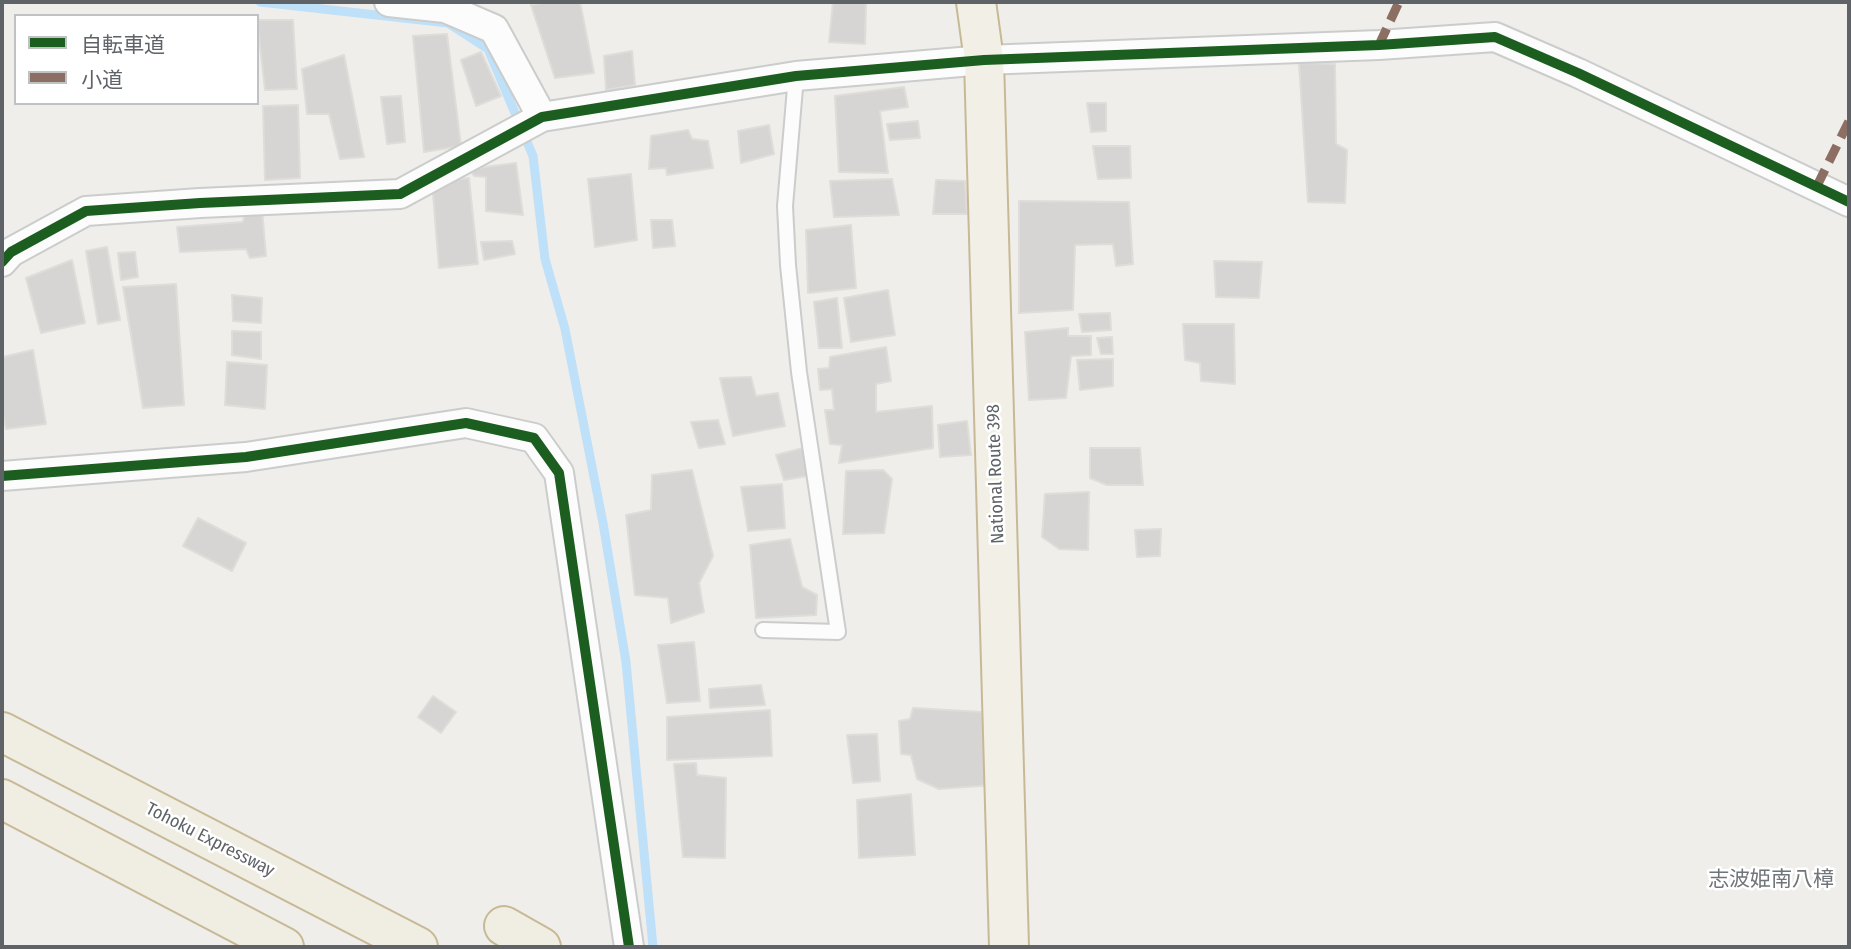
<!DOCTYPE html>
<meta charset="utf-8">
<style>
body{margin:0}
#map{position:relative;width:1851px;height:949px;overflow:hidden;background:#efeeea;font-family:"Fira Sans Condensed","Noto Sans JP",sans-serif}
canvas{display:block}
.frame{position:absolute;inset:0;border:4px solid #5f6368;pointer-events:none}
.legend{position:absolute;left:14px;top:14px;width:245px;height:91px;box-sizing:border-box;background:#fff;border:2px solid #bfc1c3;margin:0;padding:9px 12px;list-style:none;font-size:21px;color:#5f6368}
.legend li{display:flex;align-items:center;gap:14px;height:35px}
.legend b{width:35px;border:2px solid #bfc1c3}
</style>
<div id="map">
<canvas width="1851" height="949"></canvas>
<div class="frame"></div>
<ul class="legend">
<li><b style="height:9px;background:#1b5e20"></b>自転車道</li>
<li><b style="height:9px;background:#8d6e63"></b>小道</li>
</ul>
</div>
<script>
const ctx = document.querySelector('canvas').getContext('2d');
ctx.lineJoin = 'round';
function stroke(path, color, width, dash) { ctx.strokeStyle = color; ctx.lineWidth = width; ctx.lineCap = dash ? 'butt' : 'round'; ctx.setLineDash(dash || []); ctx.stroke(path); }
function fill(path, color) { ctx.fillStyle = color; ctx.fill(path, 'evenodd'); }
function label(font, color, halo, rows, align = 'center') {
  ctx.font = font + ' "Fira Sans Condensed","Noto Sans JP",sans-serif'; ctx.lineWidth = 5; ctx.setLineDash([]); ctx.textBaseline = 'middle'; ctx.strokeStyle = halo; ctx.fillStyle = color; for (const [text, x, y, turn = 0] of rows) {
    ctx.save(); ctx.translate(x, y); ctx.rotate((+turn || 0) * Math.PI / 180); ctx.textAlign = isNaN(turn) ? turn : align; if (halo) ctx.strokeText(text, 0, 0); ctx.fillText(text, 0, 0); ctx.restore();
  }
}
stroke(new Path2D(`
 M260 2 448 23 488 49 533 156 545 259 565 329 603 523 626 662 653 947`), '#bfe0f9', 9);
const building = new Path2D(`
 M548 2H580L594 73 555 78 531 5Z
 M833 2H866L865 44 829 42Z
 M257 20H293L297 89 265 90Z
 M447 34 461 146 424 152 413 36Z
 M632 51 635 85 606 90 604 56Z
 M481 52 501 96 476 106 461 60Z
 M344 55 364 157 340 159 329 114H307L302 69Z
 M1299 63 1335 64 1336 144 1347 150 1345 203 1308 202Z
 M904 87 908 107 880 111 888 173 839 172 835 96Z
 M401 96 405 142 387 144 381 97Z
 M1087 103H1106V131L1091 132Z
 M298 105 300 178 265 180 263 106Z
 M918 121 920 138 890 140 887 124Z
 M769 125 774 154 741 163 738 131Z
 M688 130 692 139 708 141 713 168 667 175 666 168 649 169 651 136Z
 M1093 146H1130L1131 178 1098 179Z
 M516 163 523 215 486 211V177L474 176 470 169Z
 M631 174 637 240 595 247 588 179Z
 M469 178 478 264 439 268 432 182Z
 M892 179 899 215 834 217 830 181Z
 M936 180 965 181 967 214H933Z
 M1019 201 1129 202 1133 264 1116 266 1113 244 1075 245 1073 310 1019 313Z
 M262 209 266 256 250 258 246 249 180 252 177 227 243 222 245 211Z
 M651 220H672L675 246 653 248Z
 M851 225 856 288 808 293 806 230Z
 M512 241 515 254 484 260 481 242Z
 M107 247 120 320 98 324 86 251Z
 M135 252 138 277 121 280 118 253Z
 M72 260 85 323 41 333 26 278Z
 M1214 261 1262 262 1259 298 1216 297Z
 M176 284 184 405 143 408 123 287Z
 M888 290 895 335 851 342 844 298Z
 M232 295 262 298 261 323 233 321Z
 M837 298 842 348H819L814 302Z
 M1110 313 1111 330 1082 332 1079 314Z
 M1183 324H1234L1235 384 1201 381 1200 363 1185 360Z
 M1068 328V336H1091V355L1071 356 1066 398 1029 400 1025 332Z
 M232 331 261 332V359L232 355Z
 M1112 337 1113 354H1101L1097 338Z
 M886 347 891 381 876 384V412L932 406 933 448 839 463 842 445 830 444 825 410H834L832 389 820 390 818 369 829 368 830 357Z
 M33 350 46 424 6 429 2 410V357Z
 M1113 359V386L1080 390 1077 360Z
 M227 362 267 365 265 409 225 405Z
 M751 377 756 396 778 393 785 426 733 436 720 378Z
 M718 420 725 444 699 448 691 422Z
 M967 421 971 455 940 457 938 425Z
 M803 448 808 476 784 480 776 455Z
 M1090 448H1140L1143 485H1107L1090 478Z
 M692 470 713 556 699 583 704 612 671 623 668 598 635 595 626 515 651 510 652 475Z
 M883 470 892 479 884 533 843 534 846 471Z
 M782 484 785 528 748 531 741 487Z
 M1089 492 1088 550 1059 549 1042 537 1045 494Z
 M198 518 246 543 232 571 183 546Z
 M1161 529 1160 556 1137 557 1135 530Z
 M790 539 802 587 817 595 816 615 756 618 750 545Z
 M694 642 700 701 667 703 658 645Z
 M761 685 765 705 710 708 709 689Z
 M433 696 456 712 441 733 418 717Z
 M913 708 982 712 992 785 939 789 917 779 911 755 901 754 899 721 910 719Z
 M770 710 772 756 667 760V717Z
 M877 734 880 781 853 783 847 735Z
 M696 763 697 775 726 778 725 858 683 857 674 764Z
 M911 794 915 855 859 858 857 800Z`);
fill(building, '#d6d5d3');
stroke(building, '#deddd9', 2);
const service = new Path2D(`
 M763 630 838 632 799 372 788 265 785 206 796 76`);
const minor = new Path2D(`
 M389 2 445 8 494 29 542 117
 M2 262 11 252 86 211 200 203 400 194 542 117 796 76 984 60 1379 45 1495 37 1578 73 1849 202
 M2 476 246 457 466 423 534 438 559 473 629 947`);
const trunk = new Path2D(`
 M976 2 984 60 1009 947`);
const motorway = new Path2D(`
 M2 732 418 947
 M2 799 284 947
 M504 926 541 947`);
stroke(service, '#cbcccc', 18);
stroke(minor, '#cbcccc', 32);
stroke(trunk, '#c8b996', 42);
stroke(motorway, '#c8b996', 42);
stroke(service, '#fdfcfc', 14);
stroke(minor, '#fdfcfc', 28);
stroke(trunk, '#f2f0e6', 38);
stroke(motorway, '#f0ede3', 38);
stroke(new Path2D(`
 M1379 45 1399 2
 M1817 186 1849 121`), '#8d6e63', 9, [18, 9]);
stroke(new Path2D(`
 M2 262 11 252 86 211 200 203 400 194 542 117 796 76 984 60 1379 45 1495 37 1578 73 1849 202
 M2 476 246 457 466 423 534 438 559 473 629 947`), '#1b5e20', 10);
label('18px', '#5f6368', '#fff', [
 ["National Route 398",996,474,-92],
 ["Tohoku Expressway",210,840,27]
]);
label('21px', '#70757a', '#fff', [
 ["志波姫南八樟",1771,880]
]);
</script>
